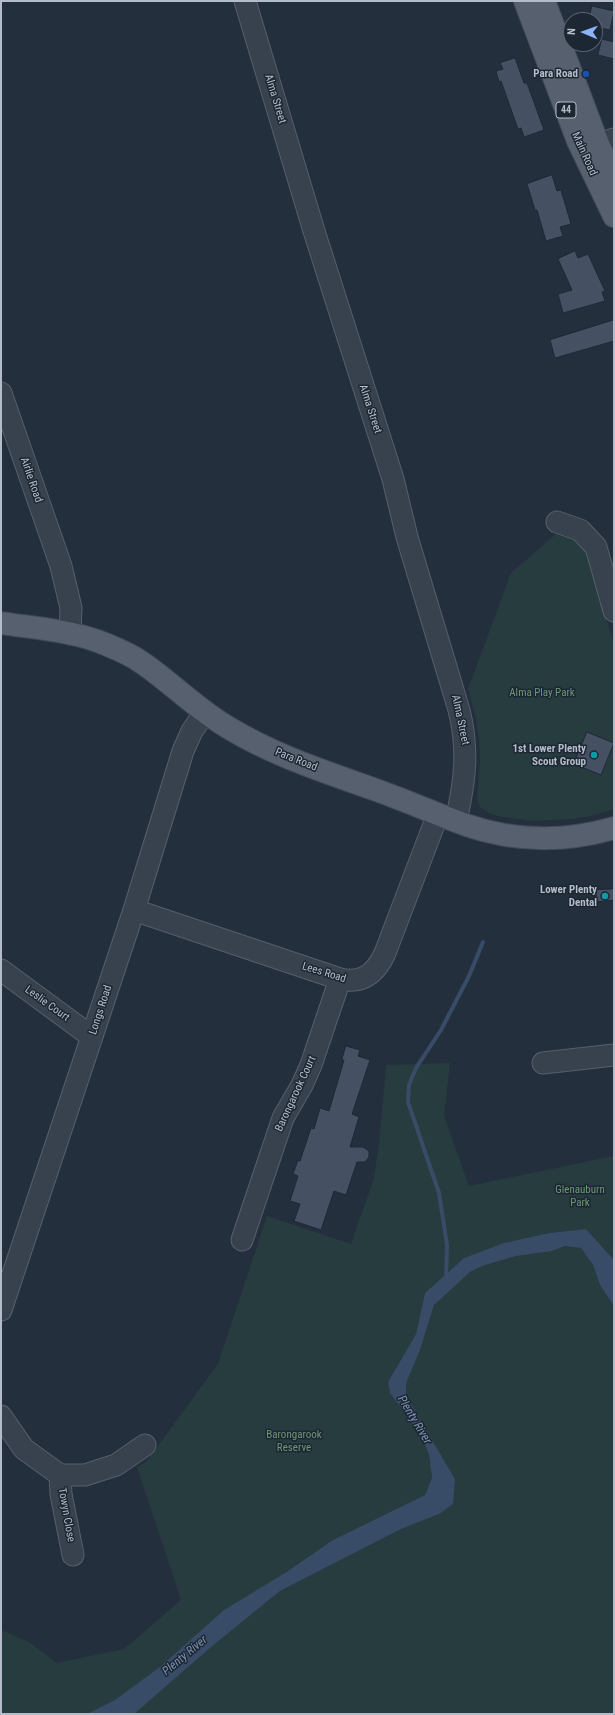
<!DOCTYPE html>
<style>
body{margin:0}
#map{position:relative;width:615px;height:1715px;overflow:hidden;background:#242f3e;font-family:"Roboto Condensed",sans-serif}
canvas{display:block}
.frame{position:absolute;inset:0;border:2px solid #b4bcc9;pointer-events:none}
.north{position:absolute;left:563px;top:12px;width:40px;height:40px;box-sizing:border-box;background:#1d2633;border:1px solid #59626f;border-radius:50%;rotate:272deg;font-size:11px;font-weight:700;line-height:16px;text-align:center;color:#b4bcc9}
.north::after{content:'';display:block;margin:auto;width:14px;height:18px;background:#8ab4f8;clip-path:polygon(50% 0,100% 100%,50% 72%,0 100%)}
</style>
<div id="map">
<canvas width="615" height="1715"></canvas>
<div class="frame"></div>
<div class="north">N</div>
</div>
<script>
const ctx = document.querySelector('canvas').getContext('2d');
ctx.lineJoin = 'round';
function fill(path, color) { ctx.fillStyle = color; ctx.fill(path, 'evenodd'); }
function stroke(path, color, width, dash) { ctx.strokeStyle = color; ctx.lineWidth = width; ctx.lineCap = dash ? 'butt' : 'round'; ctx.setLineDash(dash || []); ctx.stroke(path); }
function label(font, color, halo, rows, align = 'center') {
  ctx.font = font + ' "Roboto Condensed",sans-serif'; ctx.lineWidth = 3; ctx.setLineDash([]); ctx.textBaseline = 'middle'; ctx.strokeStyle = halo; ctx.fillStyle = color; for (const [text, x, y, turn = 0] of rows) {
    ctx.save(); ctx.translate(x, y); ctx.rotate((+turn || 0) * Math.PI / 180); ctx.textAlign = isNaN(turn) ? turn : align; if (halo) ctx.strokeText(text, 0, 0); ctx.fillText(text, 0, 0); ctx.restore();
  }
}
fill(new Path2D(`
 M556 534 578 538 587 551 614 645V809L591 816 572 819 534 821 502 817 489 813 481 808 477 800 480 762 479 740 476 719 468 689 511 573Z
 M450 1063 444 1116 469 1186 614 1156V1260L586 1229 549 1233 505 1243 464 1258 425 1293 416 1334 388 1382 390 1393 422 1436 429 1455 432 1478 425 1495 333 1540 285 1573 204 1652 280 1591 401 1529 439 1514 455 1479 408 1402 406 1396 405 1383 420 1350 434 1305 443 1295 470 1272 482 1266 516 1256 552 1251 565 1246 581 1248 593 1265 600 1285 614 1306V1714H1V1630L29 1642 57 1663 124 1649 181 1600 137 1467 145 1463 155 1450 218 1364 267 1216 351 1244 374 1178 379 1144 386 1065Z`), '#263c3f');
fill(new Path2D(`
 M586 1229 614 1260V1306L600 1285 593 1265 581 1248 565 1246 552 1251 516 1256 482 1266 470 1272 434 1305 420 1350 406 1383V1396L455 1479 453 1504 439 1514 401 1529 280 1591 211 1647 134 1714H87L115 1700 160 1667 224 1610 285 1573 333 1540 425 1495 432 1478 429 1455 422 1436 390 1393 388 1382 416 1334 425 1293 464 1258 504 1243 549 1233Z`), '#394c67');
stroke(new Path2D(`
 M446 1279 447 1245 439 1193 408 1102 409 1085 416 1068 441 1030 469 976 483 942`), '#394c67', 4);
const building = new Path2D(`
 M592 6 614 11 610 30 595 27V20H589Z
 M602 39 614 42V59L598 55Z
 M515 58 524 83H527L544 130 524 137 521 128 518 129 501 81 499 82 496 71 503 69 500 63Z
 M552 175 557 191 561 190 571 224 560 227 563 236 546 241 537 210H535L527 184Z
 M575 251 578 258 588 254 605 291 602 292 605 301 563 313 558 294 572 290 558 259Z
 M614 320V341L555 358 550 340Z
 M587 732 614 743 601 775 574 764Z
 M614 889V900L596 902V890Z
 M346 1046 360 1050 358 1056 370 1060 352 1114 359 1117 350 1147H363L369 1151V1157L365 1162H357L346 1195 334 1191 321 1230 294 1221 300 1204 290 1201 298 1176 293 1174 298 1160 300 1161 311 1128 314 1129 320 1108 329 1111 344 1060H342Z`);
fill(building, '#455162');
stroke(building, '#1f2835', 1);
const minor = new Path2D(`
 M245 1 314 231 393 479 407 537 459 710C469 750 465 781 456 821
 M598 144 614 139
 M1 393 61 566 71 608 70 634
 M557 522 580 530 596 547 614 611
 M134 910 340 979C363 984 376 973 385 953L438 814
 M1 970 92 1037
 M543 1063 614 1055
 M242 1240 283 1118 302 1085 311 1065 340 979
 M1 1310 134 910 183 751 192 731 205 712
 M1 1416 24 1449 60 1475H85L116 1465 145 1445
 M60 1475 61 1494 73 1555`);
const major = new Path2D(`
 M525 1 578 141 614 216
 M544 1 598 144 614 177
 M1 623C33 628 76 631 105 644 117 649 130 654 141 662 171 682 197 710 229 728 275 756 326 772 376 790 407 801 436 814 466 825 515 842 565 842 614 828`);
stroke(minor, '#565f6c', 23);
stroke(major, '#414a57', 24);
stroke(minor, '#38414e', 21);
stroke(major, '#56606e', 22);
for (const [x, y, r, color] of [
 [586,74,4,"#1a4fb4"],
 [594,755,4,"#0f9aa8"],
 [605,896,4,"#0f9aa8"]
]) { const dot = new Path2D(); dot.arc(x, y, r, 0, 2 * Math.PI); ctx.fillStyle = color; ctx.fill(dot); stroke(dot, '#1d2633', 1.5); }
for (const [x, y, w] of [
 [566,110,20]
]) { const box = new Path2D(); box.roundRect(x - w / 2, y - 8, w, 16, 3); ctx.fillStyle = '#1d2633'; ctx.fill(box); stroke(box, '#b4bcc9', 1); }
label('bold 10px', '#b4bcc9', null, [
 ["44",566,110]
]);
label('bold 11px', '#b4bcc9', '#1d2633', [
 ["Para Road",578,74],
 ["1st Lower Plenty",586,749],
 ["Scout Group",586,762],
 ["Lower Plenty",597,890],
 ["Dental",597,903]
], 'right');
label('11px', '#b4bcc9', '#1d2633', [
 ["Alma Street",275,99,73],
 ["Main Road",584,154,66],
 ["Alma Street",370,409,72],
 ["Airlie Road",31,480,71],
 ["Alma Street",460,720,78],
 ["Para Road",296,760,22],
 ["Lees Road",324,973,17],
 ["Leslie Court",47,1004,36],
 ["Longs Road",101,1010,-72],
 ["Barongarook Court",296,1094,-65],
 ["Towyn Close",66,1515,80]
]);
label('11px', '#6b9a76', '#1d2633', [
 ["Alma Play Park",542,693],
 ["Glenauburn",580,1190],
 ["Park",580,1203],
 ["Barongarook",294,1435],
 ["Reserve",294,1448]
]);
label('italic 12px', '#7c92b1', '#1d2633', [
 ["Plenty River",414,1420,59],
 ["Plenty River",185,1656,-40]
]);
</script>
